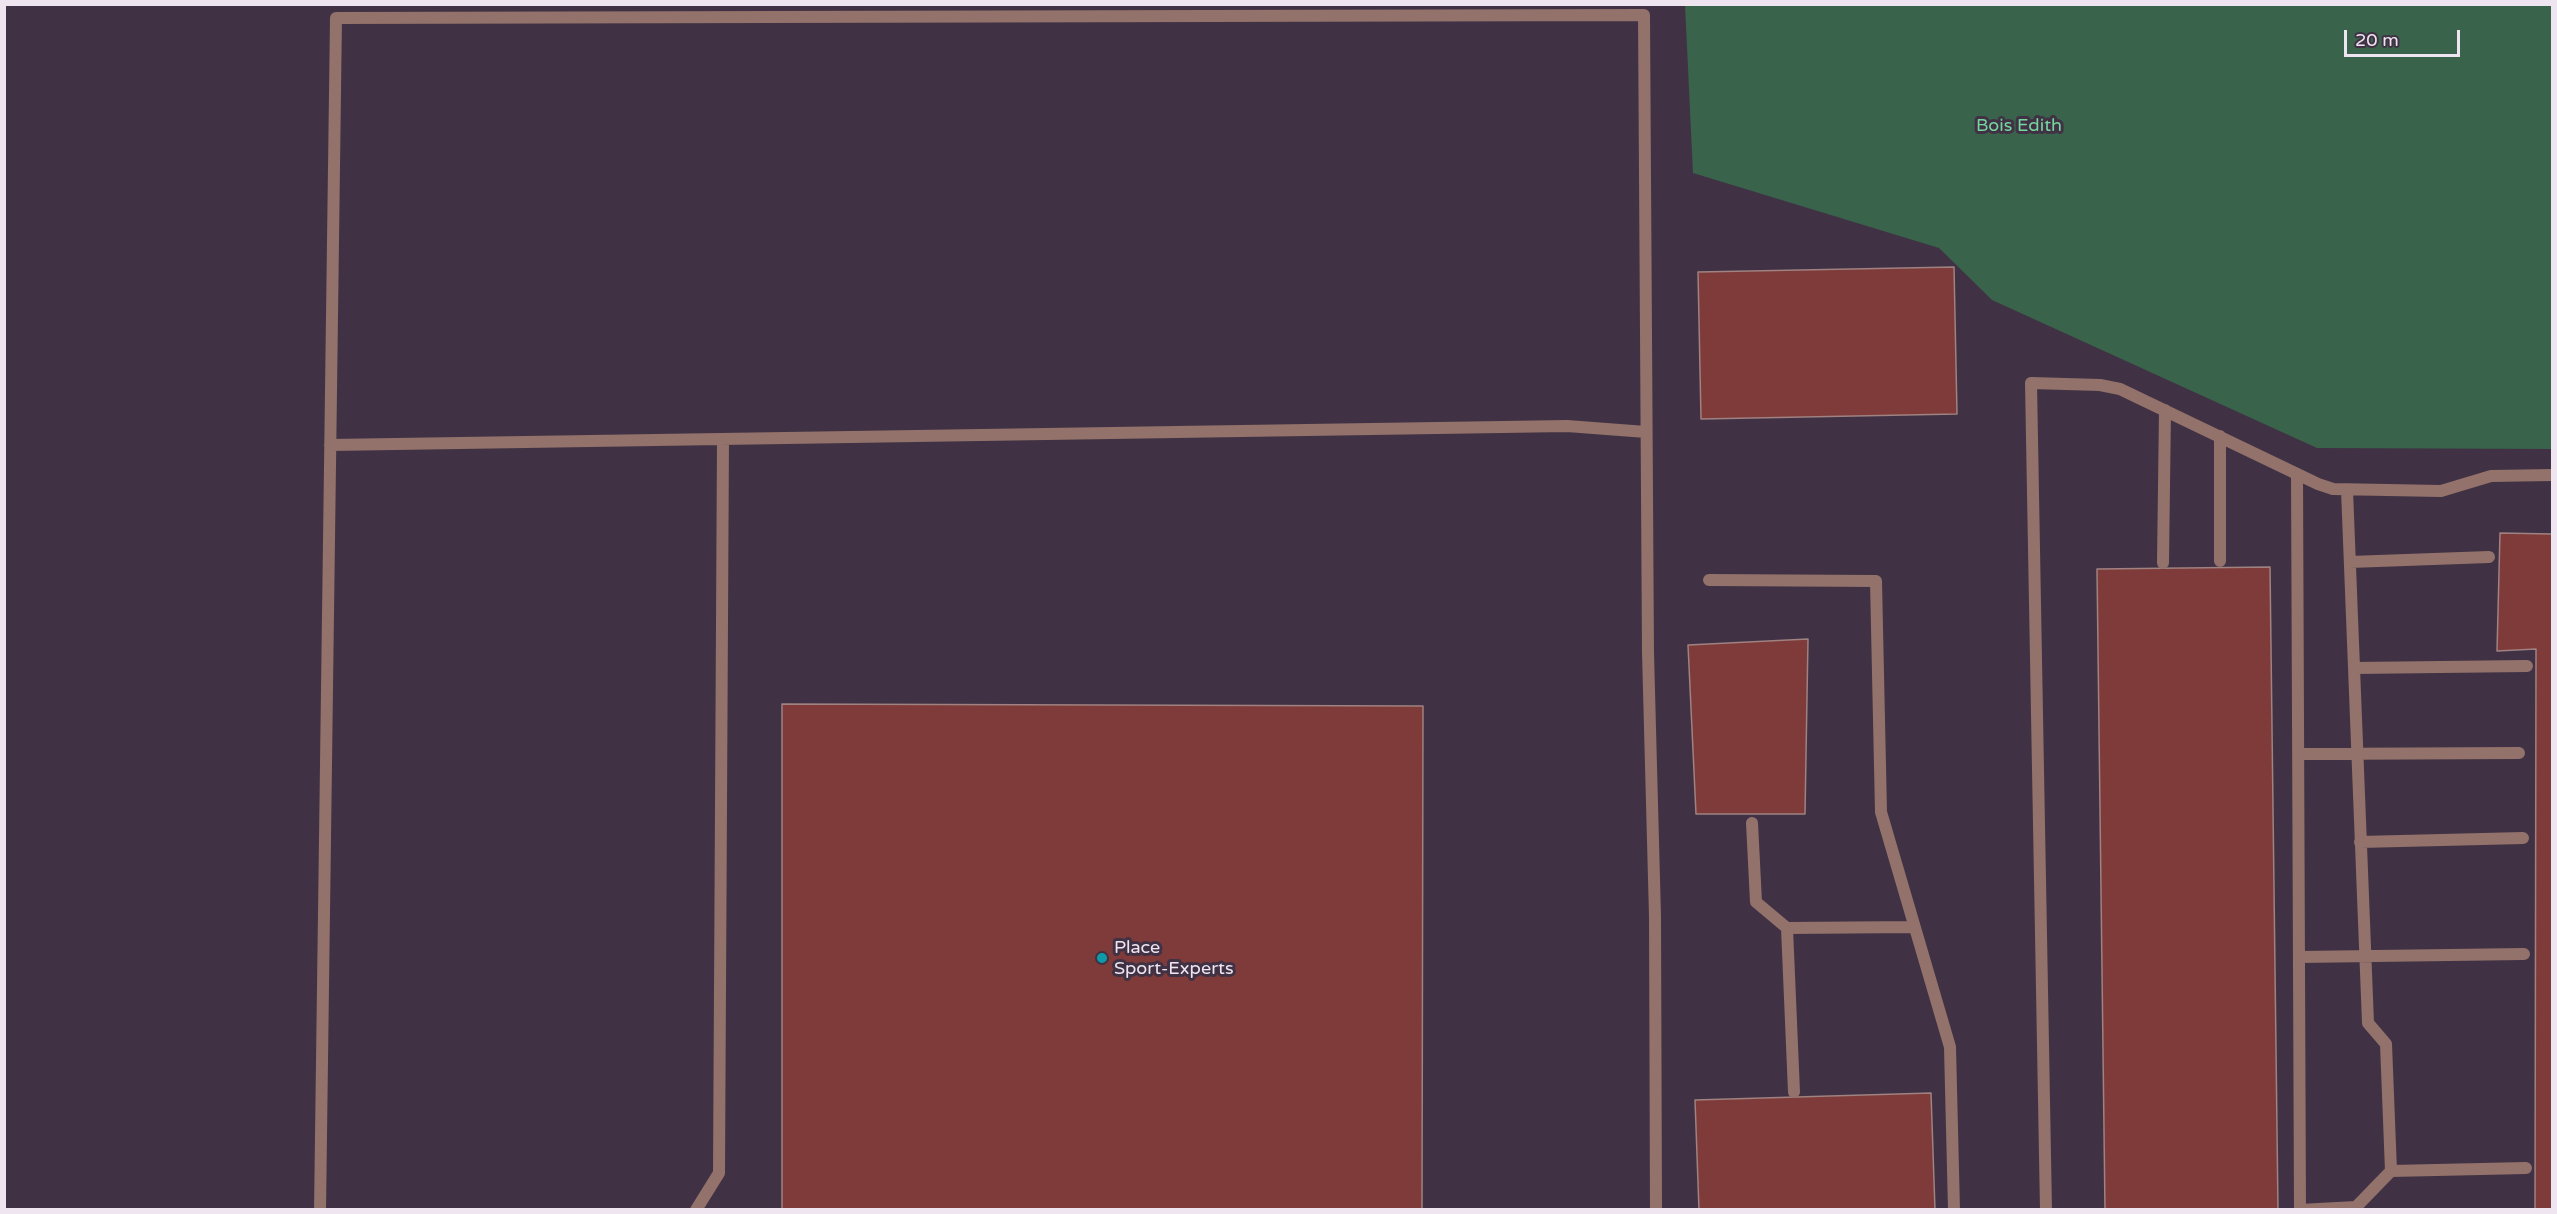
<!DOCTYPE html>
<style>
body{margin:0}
#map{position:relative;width:2557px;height:1214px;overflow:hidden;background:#403244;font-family:"Varela Round",sans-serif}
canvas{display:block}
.frame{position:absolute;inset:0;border:6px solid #eee5f0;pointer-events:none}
.scale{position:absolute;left:2344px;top:30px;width:116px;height:27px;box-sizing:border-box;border:3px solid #eee5f0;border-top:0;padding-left:8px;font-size:18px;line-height:21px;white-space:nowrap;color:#eee5f0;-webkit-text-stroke:4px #403244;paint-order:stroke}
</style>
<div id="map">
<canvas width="2557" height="1214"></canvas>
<div class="frame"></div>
<div class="scale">20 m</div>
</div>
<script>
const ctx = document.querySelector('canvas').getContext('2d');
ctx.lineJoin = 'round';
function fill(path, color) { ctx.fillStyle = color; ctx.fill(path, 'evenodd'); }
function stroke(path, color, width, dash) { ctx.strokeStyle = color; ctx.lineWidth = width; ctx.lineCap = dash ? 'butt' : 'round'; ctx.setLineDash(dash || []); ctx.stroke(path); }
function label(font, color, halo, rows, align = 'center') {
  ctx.font = font + ' "Varela Round",sans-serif'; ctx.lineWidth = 6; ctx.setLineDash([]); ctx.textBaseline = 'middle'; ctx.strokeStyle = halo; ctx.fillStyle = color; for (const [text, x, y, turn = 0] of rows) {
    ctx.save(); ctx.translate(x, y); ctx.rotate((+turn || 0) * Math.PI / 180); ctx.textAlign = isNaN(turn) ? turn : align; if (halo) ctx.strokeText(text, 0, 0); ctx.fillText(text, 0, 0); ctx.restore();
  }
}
fill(new Path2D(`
 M1685 5H2552V449L2317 448 1992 300 1939 248 1693 173Z`), '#39634a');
const building = new Path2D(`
 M1954 267 1957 414 1701 419 1698 272Z
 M2500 533 2552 534V1210H2535L2536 649 2497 651Z
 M2270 567 2278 1210H2105L2097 569Z
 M1808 639 1805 814H1696L1688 645Z
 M782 704 1423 706 1422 1210H782Z
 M1931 1093 1935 1210H1699L1695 1100Z`);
fill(building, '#7f3b3a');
stroke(building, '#9f8281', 1.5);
stroke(new Path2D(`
 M2220 436V561
 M330 445 1567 426 1646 432
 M2297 474 2300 1208
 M2347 490 2368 1023 2386 1044 2391 1171 2356 1207
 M2350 562 2489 557
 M2163 563 2165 410
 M1709 580 1876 581 1881 812 1950 1047 1954 1210
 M2354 668 2527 666
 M2299 754 2519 753
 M1752 823 1756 902 1787 928
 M2360 842 2523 838
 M2300 957 2524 954
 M1794 1092 1787 928 1914 927
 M2391 1171 2526 1168
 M320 1210 336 18 1644 15 1648 653 1655 916 1656 1210
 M696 1210 719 1173 723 439
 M2046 1210 2031 383 2100 385 2120 389 2318 484 2333 489 2441 491 2491 476 2552 475
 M2300 1210 2356 1207V1210`), '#92726a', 12);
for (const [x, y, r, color] of [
 [1102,958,6,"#0f9aa8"]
]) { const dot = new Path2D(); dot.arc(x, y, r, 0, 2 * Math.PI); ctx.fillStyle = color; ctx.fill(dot); stroke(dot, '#403244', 2); }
label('18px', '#74d79e', '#403244', [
 ["Bois Edith",2019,126]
]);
label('18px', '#eee5f0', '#403244', [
 ["Place",1114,948],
 ["Sport-Experts",1114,969]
], 'left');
</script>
